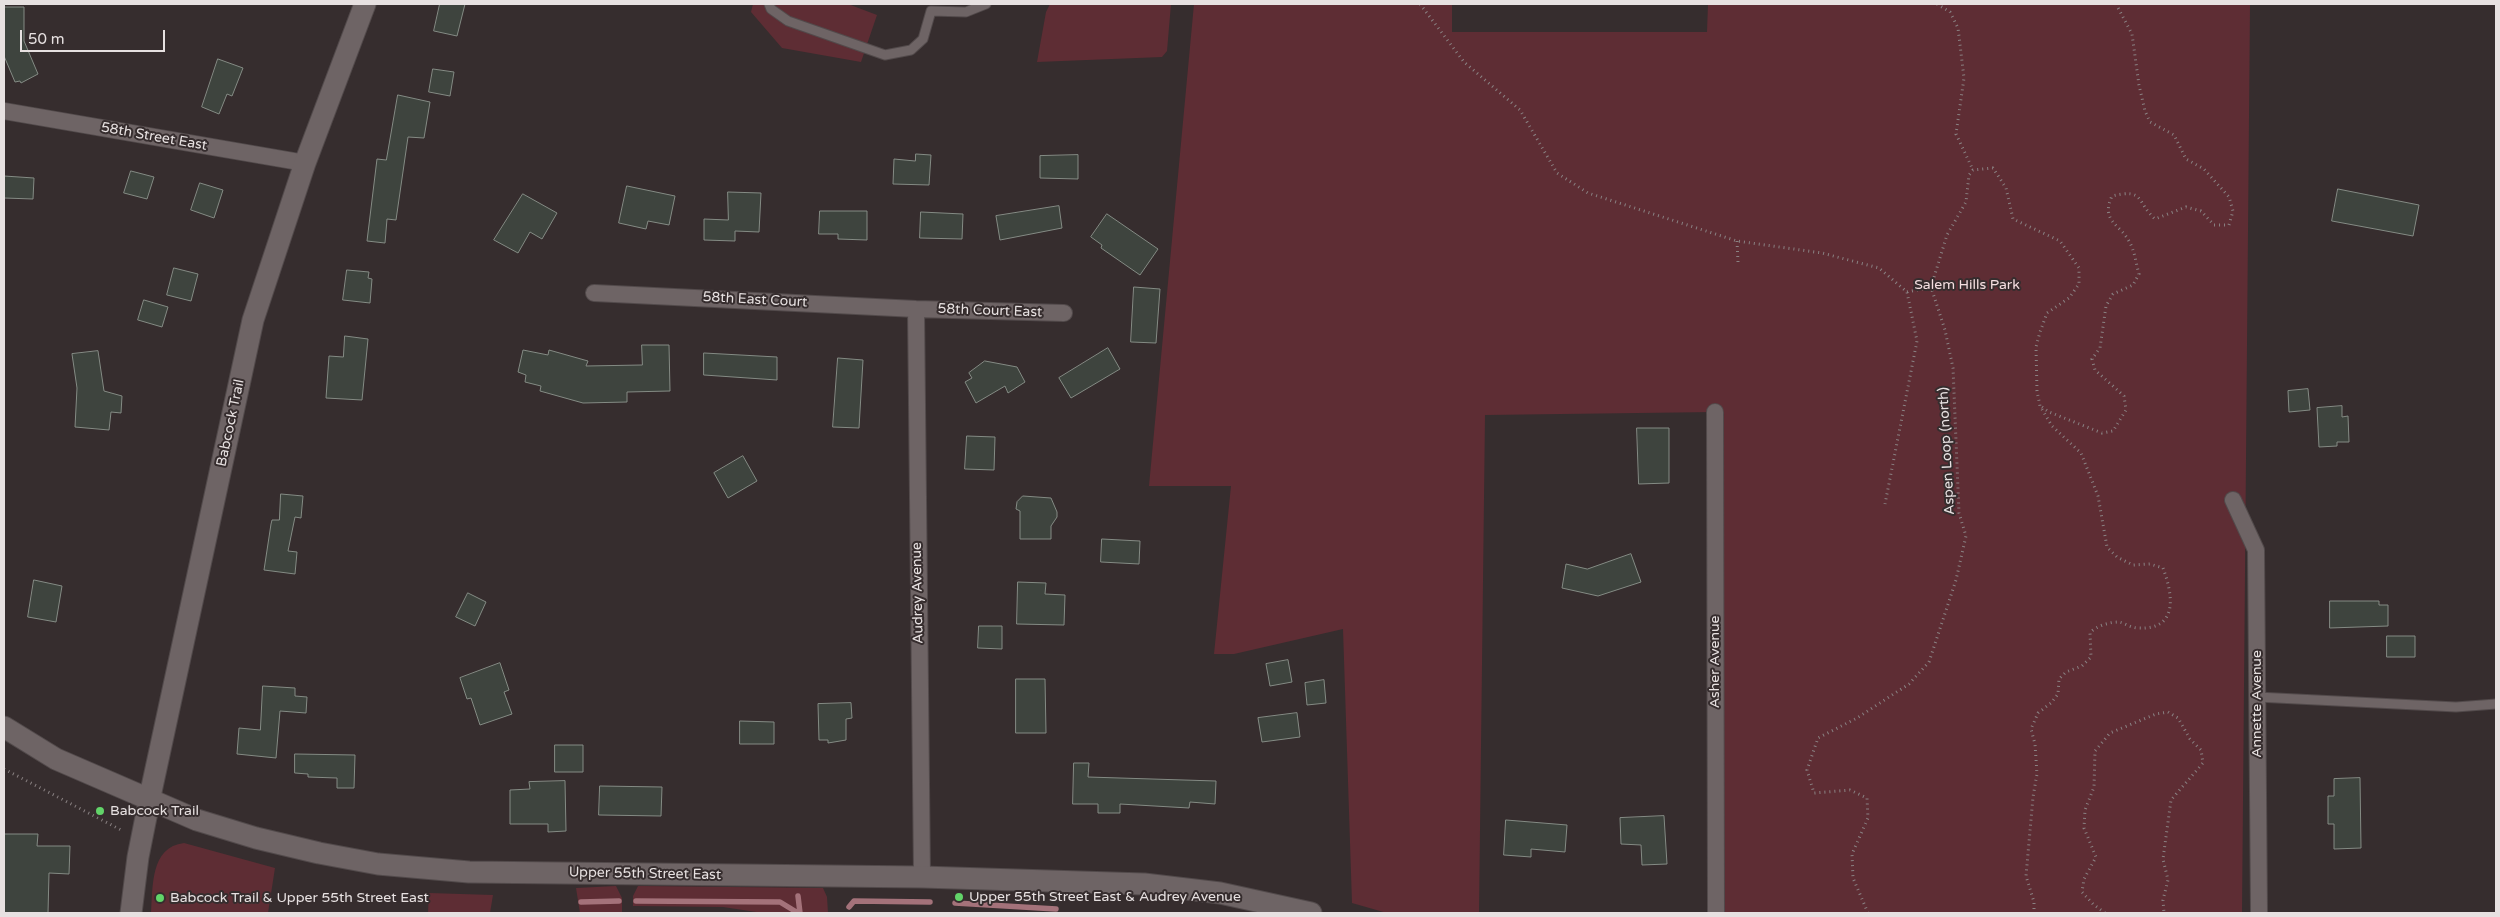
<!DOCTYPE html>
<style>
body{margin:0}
#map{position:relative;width:2500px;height:917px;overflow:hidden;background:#362d2e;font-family:"Varela Round",sans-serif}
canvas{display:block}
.frame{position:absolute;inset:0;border:5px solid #e7e1e1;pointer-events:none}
.scale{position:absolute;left:20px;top:30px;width:145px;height:22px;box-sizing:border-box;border:2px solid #e7e1e1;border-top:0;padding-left:6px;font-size:15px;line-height:18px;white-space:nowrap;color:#e7e1e1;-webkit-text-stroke:4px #362d2e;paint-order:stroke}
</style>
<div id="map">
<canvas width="2500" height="917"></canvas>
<div class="frame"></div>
<div class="scale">50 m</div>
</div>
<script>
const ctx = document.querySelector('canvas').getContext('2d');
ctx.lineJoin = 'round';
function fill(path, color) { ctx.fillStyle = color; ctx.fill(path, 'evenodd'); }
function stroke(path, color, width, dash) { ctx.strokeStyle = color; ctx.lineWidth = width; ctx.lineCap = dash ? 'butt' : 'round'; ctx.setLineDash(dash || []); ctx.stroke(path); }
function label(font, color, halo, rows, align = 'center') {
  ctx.font = font + ' "Varela Round",sans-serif'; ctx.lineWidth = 4; ctx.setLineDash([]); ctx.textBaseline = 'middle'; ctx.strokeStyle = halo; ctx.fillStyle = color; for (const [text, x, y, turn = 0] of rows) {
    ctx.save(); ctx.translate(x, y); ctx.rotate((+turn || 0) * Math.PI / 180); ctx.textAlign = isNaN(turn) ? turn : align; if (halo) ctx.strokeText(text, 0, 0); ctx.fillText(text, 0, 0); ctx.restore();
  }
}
fill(new Path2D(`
 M753 4H848L877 15 861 62 782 48 751 12Z
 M1050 4H1171L1167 51 1162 57 1037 62 1046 12Z
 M1194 4H1452V32H1707L1708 4H2250L2242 913H1716L1715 412 1485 415 1479 913H1387L1352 903 1343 629 1234 654H1214L1231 486H1149Z
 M184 843 275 868 268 913H151C153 887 150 847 184 843Z
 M616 886 622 898V913H580L576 888Z
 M638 886 823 888 827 897 828 913H763L723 907 633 906V896Z
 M429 893 493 895 490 913H428Z`), '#5e2d34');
stroke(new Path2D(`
 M798 896 800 913
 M636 901 780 902 798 913
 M581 902 619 901
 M955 903 1056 909
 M849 907 854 901 930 902`), '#a4727a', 5.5);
const building = new Path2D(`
 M440 4H465L457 36 434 31Z
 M4 7H24V41L38 74 21 83 20 81 15 82 4 56Z
 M218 59 243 68 232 96 227 94 219 114 202 107Z
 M433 69 454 72 450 96 429 92Z
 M398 95 430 102 424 138 408 137 396 220 387 219 385 243 367 241 377 159 386 160Z
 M916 154 931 155 929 185 893 184 894 159 915 161Z
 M1078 155V179L1040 178V156Z
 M131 171 154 177 147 199 124 193Z
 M4 176 34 178 33 199 4 198Z
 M200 183 223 190 214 218 191 210Z
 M627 186 675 196 669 225 648 221 646 229 619 223Z
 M2338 189 2419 205 2413 236 2332 221Z
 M728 192 761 193 759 232 735 231V241L704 240V219L728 220Z
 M523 194 557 213 542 239 530 232 518 253 494 240Z
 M1059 206 1062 228 1000 240 996 216Z
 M820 211H867V240L838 239V234H819Z
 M921 212 963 214 962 239 920 238Z
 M1107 214 1158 249 1140 275 1101 248 1102 245 1091 237Z
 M174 268 198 274 191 301 167 295Z
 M347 270 369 272 368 278 372 279 370 303 343 300Z
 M1134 287 1160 289 1156 343 1131 342Z
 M144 300 168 307 162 327 138 320Z
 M345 336 368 339 362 400 326 398 329 356 343 357Z
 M642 345H669L670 391 627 392V402L583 403 540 391 541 386 525 382 526 375 518 372 523 350 548 355 549 350 588 361 586 366 642 365Z
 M1108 348 1120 369 1071 398 1059 378Z
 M98 351 104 391 122 396 121 413 111 412 109 430 75 427 77 388 72 354Z
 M704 353 777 357V380L704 375Z
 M838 358 863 360 859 428 833 427Z
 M985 361 1017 367 1025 382 1008 393 1005 386 976 403 965 382 972 378 969 373Z
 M2308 389 2310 410 2289 412 2288 391Z
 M2342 406V417L2348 416 2349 442H2337V446L2319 447 2317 408Z
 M1637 428H1669V483L1639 484Z
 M967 436 995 437 994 470 965 469Z
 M743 456 757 481 728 498 714 473Z
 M281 494 303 496 301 518 295 517 288 551 297 552 295 574 264 570 271 524 272 520H279Z
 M1023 496 1051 498 1057 512V517L1051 526V539H1020V511L1016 509 1017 502Z
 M1102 539 1140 541 1139 564 1101 562Z
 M1631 554 1641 582 1598 596 1562 588 1566 564 1587 569Z
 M34 580 62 586 56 622 28 617Z
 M1018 582 1046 583 1045 594 1065 595 1064 625 1017 624Z
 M468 593 486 602 475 626 456 617Z
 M2330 601H2379V605H2388V626L2330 628Z
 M979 626H1002V649L978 648Z
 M2387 636H2415V657H2387Z
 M1288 660 1292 682 1270 686 1266 664Z
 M500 663 509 690 504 692 512 714 480 725 471 698 467 699 460 678Z
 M1016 679H1045L1046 733H1016Z
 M1324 680 1326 703 1307 705 1305 683Z
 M263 686 295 688V696L307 697 306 713 280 711 276 758 237 754 239 728 260 730Z
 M851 703 852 718 846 719V740L828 743V740H819L818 704Z
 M1297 713 1300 737 1262 742 1258 718Z
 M740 721 774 722V744H740Z
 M555 745H583V772H555Z
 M295 754 355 755 354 788H337V778L308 777V774L295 773Z
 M1074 763H1089L1088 777 1216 781 1215 804 1190 802 1189 808 1120 804V813H1098V804H1073Z
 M2360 778 2361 848 2334 849V824H2328V796H2334V779Z
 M565 781 566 831 548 832V824H510V790L530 789 529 782Z
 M600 786 662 787 661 816 599 815Z
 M1664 816 1667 864 1642 865 1641 845 1621 844 1620 818Z
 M1506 820 1567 825 1565 852 1531 849V857L1504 855Z
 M4 834H38L37 846H70L69 874 49 873 48 913H4Z`);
fill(building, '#3e443e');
stroke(building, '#848b84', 1);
const service = new Path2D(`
 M769 4 771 9 788 21 885 55 911 50 923 39 931 11 966 12 986 4
 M2257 697 2456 707 2496 704`);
const minor = new Path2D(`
 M4 111 305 163
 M594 293 916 309 1064 313
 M916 309 922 877
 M1715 412 1716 913
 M2233 500 2256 550 2259 913`);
const tertiary = new Path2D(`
 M4 727 56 759 197 820 256 838 319 853 378 864 469 872 922 877 1144 884 1220 893 1311 913
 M131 913 138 857 152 787 253 320 305 163 365 4`);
stroke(service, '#524a4b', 11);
stroke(minor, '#524a4b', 18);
stroke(tertiary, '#524a4b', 23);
stroke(new Path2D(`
 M1420 4 1464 62 1520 110 1557 173 1588 193 1737 241 1822 253 1879 268 1907 292 1917 341 1885 504
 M1937 4 1950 12 1958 28 1964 78 1956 134 1973 170
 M1737 241 1738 262
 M1907 292 1931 287
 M2042 407 2049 412 2102 433 2113 431 2126 410 2124 396 2095 370 2092 359 2100 348 2106 306 2113 294 2133 285 2139 274C2136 264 2135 252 2130 243 2121 224 2100 222 2112 196 2145 188 2136 202 2155 219L2186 207 2201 211 2214 225H2229L2233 211 2229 197 2204 169 2186 159 2174 135 2150 122 2145 111 2139 85 2132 34 2116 4
 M4 769 123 831
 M1868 913 1853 878 1852 854 1868 818 1867 798 1850 790 1814 793 1807 770 1818 738 1857 718 1909 684 1929 662 1956 580 1966 536 1959 513 1953 368 1945 330 1931 287 1947 235 1966 202 1969 175 1973 170 1993 168 2006 188 2013 219 2060 241 2079 268V284L2069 298 2047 313 2040 332 2036 347 2037 391 2040 406 2052 426 2081 453 2098 496 2107 547 2117 557 2133 565 2150 564 2163 568C2173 595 2179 630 2138 628 2131 628 2125 623 2119 622 2109 622 2096 626 2090 633L2091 657 2082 666 2066 672 2059 679 2058 694 2051 703 2038 713 2031 729 2035 744 2037 774 2033 797 2026 876 2034 902V913
 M2105 913 2093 904 2082 892 2084 879 2096 857 2084 828 2085 810 2094 787 2095 751 2110 733 2156 714 2168 712 2178 718 2190 739 2201 750 2203 763 2171 800 2163 859 2168 880 2163 900 2164 913`), '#8a8283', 3, [1, 4]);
stroke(service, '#6e6465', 9);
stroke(minor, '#6e6465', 16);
stroke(tertiary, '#6e6465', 21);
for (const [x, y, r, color] of [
 [100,811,5,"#62d469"],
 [959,897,5,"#62d469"],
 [160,898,5,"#62d469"]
]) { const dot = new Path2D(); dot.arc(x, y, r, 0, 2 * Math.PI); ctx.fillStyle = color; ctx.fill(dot); stroke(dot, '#362d2e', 2); }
label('14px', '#e7e1e1', '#362d2e', [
 ["58th Street East",154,137,10],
 ["58th East Court",755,300,3],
 ["58th Court East",990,311,2],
 ["Babcock Trail",231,423,-78],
 ["Aspen Loop (north)",1947,451,-93],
 ["Audrey Avenue",918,593,-91],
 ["Asher Avenue",1715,662,-90],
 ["Annette Avenue",2257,704,-90],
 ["Upper 55th Street East",645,874,1]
]);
label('14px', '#f4dee0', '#362d2e', [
 ["Salem Hills Park",1967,285]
]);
label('14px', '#e7e1e1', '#362d2e', [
 ["Babcock Trail",110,811],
 ["Upper 55th Street East & Audrey Avenue",969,897],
 ["Babcock Trail & Upper 55th Street East",170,898]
], 'left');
</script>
